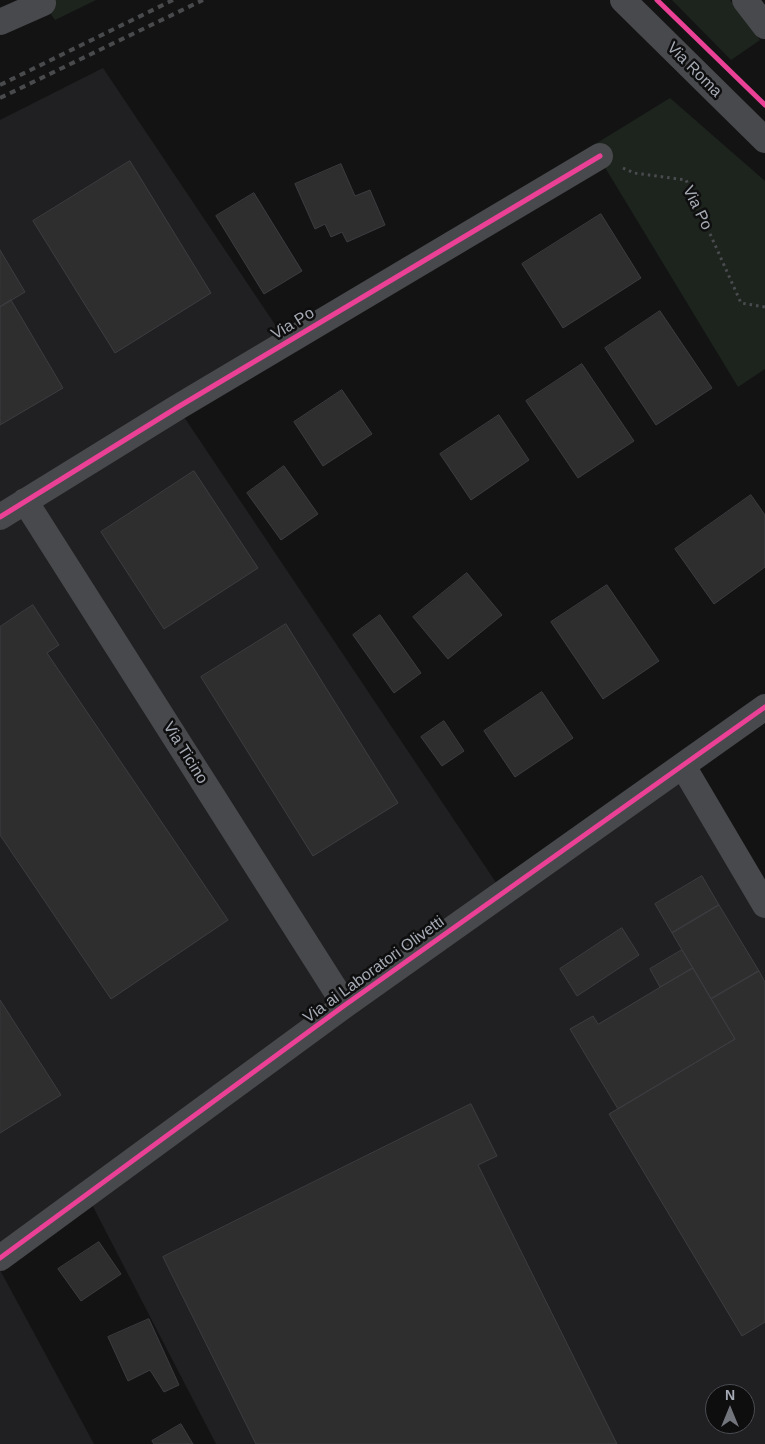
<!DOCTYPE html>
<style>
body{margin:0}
#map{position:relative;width:765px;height:1444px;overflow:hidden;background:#131314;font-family:Arial,sans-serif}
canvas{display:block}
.north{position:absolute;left:705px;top:1384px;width:50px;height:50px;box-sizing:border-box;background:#0e0e0f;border:1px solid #4a4c51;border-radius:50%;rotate:0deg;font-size:14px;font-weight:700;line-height:20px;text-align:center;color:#a5aab4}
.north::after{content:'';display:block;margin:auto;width:18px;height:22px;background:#72757c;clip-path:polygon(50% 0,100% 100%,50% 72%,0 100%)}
</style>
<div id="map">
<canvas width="765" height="1444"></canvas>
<div class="north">N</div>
</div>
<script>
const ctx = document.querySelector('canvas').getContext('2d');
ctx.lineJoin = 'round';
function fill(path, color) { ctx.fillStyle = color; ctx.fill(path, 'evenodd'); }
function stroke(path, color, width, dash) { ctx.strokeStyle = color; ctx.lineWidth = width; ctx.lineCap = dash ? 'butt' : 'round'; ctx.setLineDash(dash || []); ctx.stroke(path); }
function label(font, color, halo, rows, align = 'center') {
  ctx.font = font + ' Arial,sans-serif'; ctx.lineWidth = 5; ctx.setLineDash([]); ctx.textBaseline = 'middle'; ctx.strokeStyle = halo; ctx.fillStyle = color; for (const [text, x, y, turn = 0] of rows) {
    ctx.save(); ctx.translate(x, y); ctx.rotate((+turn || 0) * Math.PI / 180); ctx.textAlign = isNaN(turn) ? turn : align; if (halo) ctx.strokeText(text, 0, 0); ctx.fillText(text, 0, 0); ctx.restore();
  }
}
fill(new Path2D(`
 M103 68 282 335 178 408 503 893 683 766 765 905V1444H216L87 1195 0 1258V120ZM715 1394H745V1424H715Z
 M0 1270 94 1444H0Z`), '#202022');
fill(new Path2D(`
 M41 0H96L55 20Z
 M672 0H730L760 40 731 60Z
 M670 98 765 181V369L738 387 592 146Z`), '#1d241e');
const building = new Path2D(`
 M130 161 211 293 115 353 33 221Z
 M341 164 355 196 370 190 385 225 347 242 342 232 331 237 325 224 315 229 295 184Z
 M254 193 302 271 264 294 216 216Z
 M601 214 641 278 563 328 522 264Z
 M0 250 25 292 0 307Z
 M11 300 63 388 0 425V307Z
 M660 311 712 388 656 425 605 348Z
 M582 364 634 441 578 478 526 401Z
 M342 390 372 434 323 466 294 422Z
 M499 415 529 460 471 500 440 454Z
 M284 466 318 514 281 540 247 493Z
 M194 471 258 568 164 629 101 532Z
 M751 495 765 515V567L714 604 675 549Z
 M467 573 502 615 448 659 413 617Z
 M607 585 659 661 603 699 551 622Z
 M33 605 59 645 47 653 228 920 111 999 0 835V627Z
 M380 615 421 673 394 693 353 635Z
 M286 624 398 803 313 856 201 677Z
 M542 692 573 738 515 777 484 731Z
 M444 721 464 751 442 766 421 737Z
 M702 876 719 905 672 933 655 904Z
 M719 905 759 971 711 999 672 933Z
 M622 928 639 955 577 996 560 969Z
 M682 950 693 968 660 987 650 969Z
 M693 968 735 1039 618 1109 570 1029 593 1016 598 1024Z
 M759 971 765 982V1322L742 1336 609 1114 735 1039 711 999Z
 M0 1000 61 1095 0 1133Z
 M471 1104 497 1156 478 1165 617 1444H256L163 1257Z
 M99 1242 121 1274 81 1301 58 1269Z
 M149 1319 179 1385 164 1392 150 1370 128 1381 108 1337Z
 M181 1424 193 1444H154L152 1441Z`);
fill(building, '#2e2e2f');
stroke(building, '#3c3d40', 1);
stroke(new Path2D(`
 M623 168 634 173 686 180 741 303 765 307`), '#494b4e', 3, [2.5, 4]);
stroke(new Path2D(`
 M623 0 765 140
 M745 0 765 26
 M0 22 43 3
 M25 501 345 1005
 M0 517 178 407 600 156
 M683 766 765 905
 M0 1258 345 1005 765 707`), '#48494c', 26);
stroke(new Path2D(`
 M0 85 173 0
 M0 98 203 0`), '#484a4c', 4, [6, 5]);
stroke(new Path2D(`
 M657 0 765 105
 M0 517 178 407 600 156
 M0 1258 345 1005 765 707`), '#ea4096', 5);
label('16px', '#a5aab4', '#0e0e0f', [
 ["Via Roma",694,70,45],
 ["Via Po",697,208,64],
 ["Via Po",293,324,-31],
 ["Via Ticino",185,753,58],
 ["Via ai Laboratori Olivetti",374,970,-36]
]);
</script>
